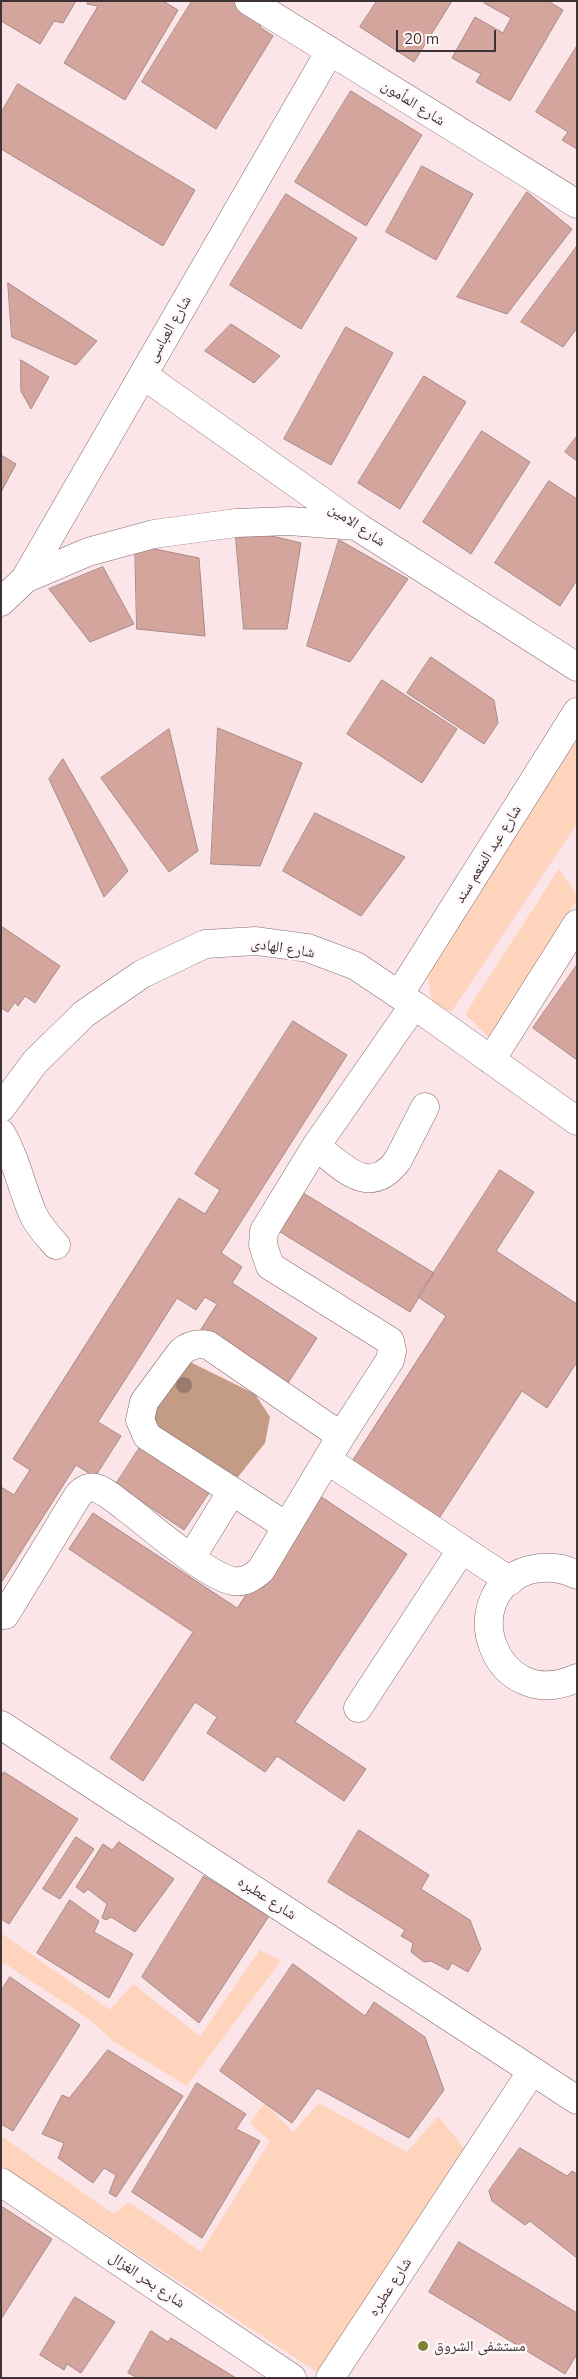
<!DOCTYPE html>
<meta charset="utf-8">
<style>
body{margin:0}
#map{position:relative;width:578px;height:2379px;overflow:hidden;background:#fce5e8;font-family:Mulish,sans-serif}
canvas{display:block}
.frame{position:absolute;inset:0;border:2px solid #3e3334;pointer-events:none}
.scale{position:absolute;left:396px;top:30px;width:100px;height:22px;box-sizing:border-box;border:2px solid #3e3334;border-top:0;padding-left:6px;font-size:15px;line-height:18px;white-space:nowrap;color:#3e3334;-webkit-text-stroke:4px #fdf7f8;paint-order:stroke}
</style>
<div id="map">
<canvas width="578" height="2379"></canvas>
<div class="frame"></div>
<div class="scale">20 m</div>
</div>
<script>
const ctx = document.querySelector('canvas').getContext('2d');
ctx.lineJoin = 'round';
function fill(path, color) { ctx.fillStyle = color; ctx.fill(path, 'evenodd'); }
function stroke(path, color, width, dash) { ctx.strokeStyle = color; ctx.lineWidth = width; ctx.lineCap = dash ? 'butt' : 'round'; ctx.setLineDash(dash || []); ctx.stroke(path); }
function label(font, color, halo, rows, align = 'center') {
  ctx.font = font + ' Mulish,"Noto Naskh Arabic",sans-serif'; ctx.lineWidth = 5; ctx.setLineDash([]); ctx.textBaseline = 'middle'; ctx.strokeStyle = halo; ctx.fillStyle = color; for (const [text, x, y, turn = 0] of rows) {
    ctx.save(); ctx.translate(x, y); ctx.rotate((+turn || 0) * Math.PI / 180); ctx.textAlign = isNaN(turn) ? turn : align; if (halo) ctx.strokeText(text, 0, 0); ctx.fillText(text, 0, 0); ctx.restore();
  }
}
fill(new Path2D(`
 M577 740V824L452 1011 433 1008 428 975 450 935Z
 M559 869 577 895V900L489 1037 465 1014Z
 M1 1933 110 2010 133 1984 200 2036 260 1950 281 1961 187 2086 113 2041 89 2019 4 1963 1 1965Z
 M265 2103 293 2132 319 2103 407 2152 438 2116 464 2148 320 2374 1 2165V2136L114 2214 129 2202 201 2252 270 2141 250 2123Z`), '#ffd4bd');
fill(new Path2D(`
 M182 1358 255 1394 270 1417 265 1443 238 1477 215 1471 148 1420Z`), '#c49b85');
const building = new Path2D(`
 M1 1H76L63 23 54 21 40 44 1 21Z
 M89 1H163L178 10 125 100 64 63 98 6 87 4Z
 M192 1H240L266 17 260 27 273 36 216 129 142 82Z
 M377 1H452L414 62 360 27Z
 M485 1H548L563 10 510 101 476 82 481 74 452 58 475 17 503 33 511 18 484 3Z
 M577 46V149L562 140 568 132 536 112Z
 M18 84 195 190 163 246 1 149V113Z
 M351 91 422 135 366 226 295 182Z
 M422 166 473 194 436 260 386 232Z
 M527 192 572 229 507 314 457 297Z
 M286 194 357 238 301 329 230 285Z
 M577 246V328L563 347 521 322Z
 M8 283 97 341 76 365 12 337Z
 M231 324 280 356 254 383 205 351Z
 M346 327 393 353 331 465 284 439Z
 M21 360 49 377 31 409 21 391Z
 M424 376 466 402 400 509 358 483Z
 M482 431 530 462 471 554 423 522Z
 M577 436V461L565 452Z
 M1 455 16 464 1 492Z
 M549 481 577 499V580L560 606 495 563Z
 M235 527 301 543 287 629H244Z
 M339 540 408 579 350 662 307 646Z
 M135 545 199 558 205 636 137 629Z
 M103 567 134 624 90 642 49 589Z
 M431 657 494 700 498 723 484 744 407 693Z
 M382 680 457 729 422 783 347 734Z
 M218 728 302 763 260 866 211 864Z
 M169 729 198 851 169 872 101 778Z
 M63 759 128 871 104 897 49 779Z
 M315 813 405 857 361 916 283 871Z
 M1 926 60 966 35 1003 25 996 18 1006 15 1002 8 1012 1 1008Z
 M577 965V1060L533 1028Z
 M293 1021 347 1055 221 1253 242 1267 232 1283 317 1338 284 1389 198 1334 217 1304 205 1297 196 1310 177 1298 98 1422 121 1436 95 1477 76 1465 1 1583V1487L14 1495 30 1470 13 1459 179 1198 205 1214 220 1190 195 1174Z
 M500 1170 534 1192 496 1251 577 1304V1362L547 1408 522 1391 436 1523 349 1466 446 1316 418 1297Z
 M300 1191 434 1273 410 1312 277 1230Z
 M146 1438 215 1484 184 1530 116 1484Z
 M314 1492 407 1554 295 1722 366 1769 344 1801 277 1756 265 1772 207 1733 217 1717 195 1702 143 1781 110 1758 193 1632 69 1549 93 1513 237 1608Z
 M4 1772 78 1819 9 1924 1 1919V1777Z
 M359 1830 429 1875 421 1889 470 1920 481 1949 468 1972 452 1963 448 1970 431 1961 424 1962 411 1952 413 1943 401 1936 405 1930 328 1882Z
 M76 1837 94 1849 60 1899 43 1889Z
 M119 1842 174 1879 135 1932 111 1917 106 1920 102 1918 107 1904 88 1889 84 1893 76 1887 103 1844 112 1850Z
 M204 1876 269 1916 199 2023 142 1977Z
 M70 1900 99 1921 94 1932 133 1954 109 1998 37 1953Z
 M293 1964 365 2016 374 2002 425 2037 444 2090 409 2138 317 2088 292 2123 220 2071Z
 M10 1977 80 2025 13 2131 1 2124V1991Z
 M108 2050 183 2096 116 2197 109 2193 116 2175 104 2168 93 2183 58 2158 64 2143 42 2134 62 2095 69 2098Z
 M197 2083 246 2114 236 2129 260 2141 202 2238 132 2192Z
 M520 2148 567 2176 572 2171 577 2174V2258L530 2221 525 2225 492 2201 489 2191Z
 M1 2206 52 2239 1 2319Z
 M459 2242 577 2313V2354L565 2374 429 2292Z
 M75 2297 115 2322 81 2373 67 2364 64 2370 40 2355Z
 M151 2331 168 2342 171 2338 236 2378H138L128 2373Z`);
fill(building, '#d4a59d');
stroke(building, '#a48b87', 1);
const minor = new Path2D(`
 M249 1 577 204
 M143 375 358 527 577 667
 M25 579 88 552 154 534 236 523 289 521 356 526
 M1 602 25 579 330 51
 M399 995 577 712
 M491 1060 577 924
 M1 1108 35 1062 84 1014 142 974 205 944 256 941 308 948 356 966 414 1005 577 1121
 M1 1133C17 1160 21 1187 33 1214 38 1226 48 1236 56 1245
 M316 1146C342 1166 369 1199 398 1160L425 1107
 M327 1460 510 1581
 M286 1526 147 1436 140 1420 144 1402 181 1352C189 1345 197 1343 208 1345L341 1436
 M191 1558 232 1491
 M577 1575C562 1567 545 1566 529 1570 453 1593 494 1716 577 1678
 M5 1615 77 1497C81 1491 88 1486 96 1488 106 1491 117 1501 125 1507 148 1524 208 1577 233 1581 245 1583 253 1577 261 1570L341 1436 390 1360 392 1351 390 1341 270 1266 263 1245 264 1231 316 1146 414 1005
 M358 1708 462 1549
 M1 1725 577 2100
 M1 2182 292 2378
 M330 2378 532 2071`);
stroke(minor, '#826a6e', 29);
stroke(minor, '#fff', 28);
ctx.fillStyle = '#9b7a6d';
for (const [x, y] of [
 [184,1385]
]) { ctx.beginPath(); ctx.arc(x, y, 8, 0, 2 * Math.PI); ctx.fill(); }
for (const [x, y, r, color] of [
 [423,2346,6,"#7e832e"]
]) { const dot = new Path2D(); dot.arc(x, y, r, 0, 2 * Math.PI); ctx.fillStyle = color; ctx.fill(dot); stroke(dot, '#fdf7f8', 2); }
label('15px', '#3e3334', '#fdf7f8', [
 ["شارع المأمون",413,103,32],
 ["شارع العباسى",169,329,-60],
 ["شارع الامين",357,525,34],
 ["شارع عبد المنعم سند",488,854,-58],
 ["شارع الهادى",283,948,9],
 ["شارع عطبره",267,1898,33],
 ["شارع بحر الغزال",147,2280,34],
 ["شارع عطبره",390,2287,-57]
]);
label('15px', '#3e3334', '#fdf7f8', [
 ["مستشفى الشروق",434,2346]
], 'left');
</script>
